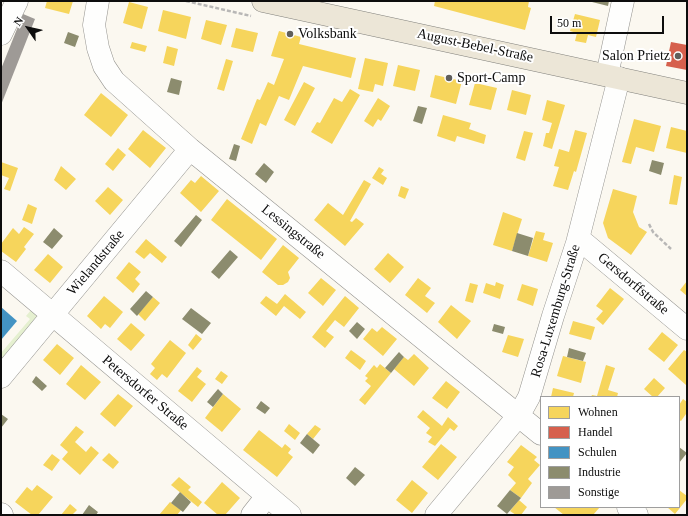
<!DOCTYPE html>
<meta charset="utf-8">
<style>
body{margin:0}
#map{position:relative;width:688px;height:516px;overflow:hidden;background:#fbf8f0;font-family:"Times New Roman",serif}
canvas{display:block}
.frame{position:absolute;inset:0;border:2px solid #0d0d0d;pointer-events:none}
.legend{position:absolute;left:540px;top:396px;width:140px;height:112px;box-sizing:border-box;background:#fff;border:1px solid #9e9e9e;margin:0;padding:5px 7px;list-style:none;font-size:12px;color:#0d0d0d}
.legend li{display:flex;align-items:center;gap:8px;height:20px}
.legend b{width:20px;border:1px solid #9e9e9e}
.north{position:absolute;left:8px;top:8px;width:40px;height:40px;-webkit-text-stroke:3px #fff;paint-order:stroke;rotate:304deg;font-size:11px;font-weight:700;line-height:16px;text-align:center;color:#0d0d0d}
.north::after{content:'';display:block;margin:auto;width:14px;height:18px;background:#0d0d0d;clip-path:polygon(50% 0,100% 100%,50% 72%,0 100%)}
.scale{position:absolute;left:550px;top:16px;width:114px;height:18px;box-sizing:border-box;border:2px solid #0d0d0d;border-top:0;padding-left:5px;font-size:12px;line-height:14px;white-space:nowrap;color:#0d0d0d;-webkit-text-stroke:3px #fff;paint-order:stroke}
</style>
<div id="map">
<canvas width="688" height="516"></canvas>
<div class="frame"></div>
<ul class="legend">
<li><b style="height:11px;background:#f6d55c"></b>Wohnen</li>
<li><b style="height:11px;background:#d6604d"></b>Handel</li>
<li><b style="height:11px;background:#4393c3"></b>Schulen</li>
<li><b style="height:11px;background:#8c8c6e"></b>Industrie</li>
<li><b style="height:11px;background:#9e9a96"></b>Sonstige</li>
</ul>
<div class="north">N</div>
<div class="scale">50 m</div>
</div>
<script>
const ctx = document.querySelector('canvas').getContext('2d');
ctx.lineJoin = 'round';
function fill(path, color) { ctx.fillStyle = color; ctx.fill(path, 'evenodd'); }
function stroke(path, color, width, dash) { ctx.strokeStyle = color; ctx.lineWidth = width; ctx.lineCap = dash ? 'butt' : 'round'; ctx.setLineDash(dash || []); ctx.stroke(path); }
function label(font, color, halo, rows, align = 'center') {
  ctx.font = font + ' "Times New Roman",serif'; ctx.lineWidth = 4; ctx.setLineDash([]); ctx.textBaseline = 'middle'; ctx.strokeStyle = halo; ctx.fillStyle = color; for (const [text, x, y, turn = 0] of rows) {
    ctx.save(); ctx.translate(x, y); ctx.rotate((+turn || 0) * Math.PI / 180); ctx.textAlign = isNaN(turn) ? turn : align; if (halo) ctx.strokeText(text, 0, 0); ctx.fillText(text, 0, 0); ctx.restore();
  }
}
fill(new Path2D(`
 M31 310 38 315 1 370V353L30 319 26 316Z`), '#e5f0d0');
fill(new Path2D(`
 M47 1H73L69 14 45 8Z
 M435 1H529L528 7 531 8 525 30 434 6Z
 M129 2 148 7 142 29 123 23Z
 M163 10 191 17 186 39 158 31Z
 M575 14 600 20 596 37 588 35 586 43 575 41 577 33 570 31Z
 M206 20 227 25 221 45 201 39Z
 M236 28 258 33 253 52 231 47Z
 M279 31 301 37 299 44 356 58 351 78 303 66 289 100 279 96 266 126 260 123 252 144 241 139 257 99 260 100 268 82 274 85 284 59 271 56Z
 M132 42 147 46 145 52 130 48Z
 M167 46 178 49 174 66 163 63Z
 M365 58 388 63 383 86 375 84 373 92 358 89Z
 M226 59 233 61 224 91 217 89Z
 M398 65 420 70 415 91 393 86Z
 M435 75 462 81 456 104 430 97Z
 M304 82 315 88 295 126 284 120Z
 M475 83 497 88 491 110 469 105Z
 M350 89 360 95 332 144 311 132 317 122 320 123 334 98 342 102Z
 M512 90 531 95 526 115 507 110Z
 M101 93 128 115 111 137 84 115Z
 M378 98 390 106 381 121 378 119 373 127 364 121Z
 M547 100 565 105 552 149 543 146 546 133H549L552 123 542 120Z
 M443 115 471 123 469 129 486 135 484 144 457 136 455 142 437 136Z
 M634 119 661 126 654 152 636 147 631 164 622 162Z
 M671 127 687 131V153L666 148Z
 M143 130 166 148 150 168 128 149Z
 M575 130 587 133 576 172 574 171 568 190 553 186 559 167 554 166 559 149 569 152Z
 M524 131 533 133 525 161 516 158Z
 M118 148 126 155 113 171 105 164Z
 M1 162 18 168 10 191 4 189 9 178 1 175Z
 M61 166 76 179 66 190 54 180Z
 M379 167 384 170 381 174 387 178 383 185 372 178Z
 M674 175 682 177 677 205 669 204Z
 M201 176 219 191 201 212 180 193 191 180 195 183Z
 M364 180 371 184 350 221 352 222 356 218 364 224 345 246 314 220 328 203 343 215Z
 M401 186 409 189 405 199 398 196Z
 M108 187 123 200 110 215 95 201Z
 M613 189 637 196 633 212 639 227 647 232 631 255 608 238 603 223Z
 M227 199 277 239 261 260 211 220Z
 M28 204 37 208 32 224 22 220Z
 M503 212 522 219 512 251 493 245Z
 M24 227 34 234 24 247 26 249 16 262 1 251V244L13 228 19 234Z
 M536 231 545 233 543 240 553 243 547 262 528 256Z
 M146 239 167 257 162 263 150 253 144 259 135 252Z
 M283 245 299 258 288 272 290 278 288 282 283 285H278L262 272Z
 M388 253 404 267 390 283 374 269Z
 M48 254 63 267 50 283 34 270Z
 M129 262 141 272 135 279 140 284 133 293 116 278Z
 M321 278 336 290 323 306 308 293Z
 M418 278 431 288 425 296 435 303 427 313 405 295Z
 M687 281V296L680 290Z
 M496 282 504 285 500 299 483 293 486 283 495 286Z
 M470 283 478 285 473 303 465 301Z
 M522 284 538 289 533 306 517 300Z
 M610 288 624 299 603 325 596 319 603 311 596 306Z
 M285 294 306 312 300 319 284 306 276 316 260 303 266 296 277 304Z
 M104 296 123 312 110 328 105 324 101 329 87 316Z
 M345 296 359 308 344 327 335 320 326 331 334 337 325 348 312 337Z
 M153 297 160 303 145 321 138 314Z
 M451 305 471 321 457 339 438 322Z
 M573 321 595 327 591 340 569 334Z
 M131 323 145 335 131 351 117 339Z
 M382 327 397 339 383 356 363 339 372 328 377 332Z
 M662 332 678 345 664 362 648 349Z
 M196 334 202 339 193 350 188 345Z
 M508 335 524 339 518 357 502 352Z
 M170 340 186 353 167 378 162 374 157 380 150 374 155 368 151 364Z
 M57 344 74 358 60 375 43 360Z
 M351 350 366 361 360 370 345 358Z
 M684 350 687 352 686 385 668 369Z
 M414 354 429 368 414 386 394 369 404 357 408 360Z
 M563 356 586 362 581 383 557 376Z
 M380 364 391 373 365 405 359 400 371 386 365 381 368 378 365 376 374 365 377 368Z
 M81 365 101 382 85 400 66 384Z
 M606 365 615 368 608 390 618 393 617 397H591L592 395 597 396Z
 M197 367 202 371 197 377 206 384 192 402 178 391Z
 M221 371 228 376 222 384 215 379Z
 M654 378 665 388 657 397H653L644 389Z
 M446 381 460 392 447 409 432 398Z
 M553 388 574 393 573 397H551Z
 M118 394 133 406 115 427 100 414Z
 M223 394 241 409 222 432 205 418Z
 M683 399 687 402V415L686 414 681 421 679 420V405Z
 M423 410 442 426 448 417 458 426 454 431 450 428 435 446 428 442 432 437 426 433 430 428 417 417Z
 M289 424 300 433 295 440 284 431Z
 M315 425 321 429 313 439 307 434Z
 M76 426 84 432 75 442 86 452 91 446 99 453 80 475 62 459 68 452 60 445Z
 M259 430 282 448 285 444 291 449 288 453 293 457 277 477 243 450Z
 M441 444 457 457 438 480 422 467Z
 M521 445 537 457 534 460 540 465 528 479 532 483 521 498 510 490 516 483 508 475 514 467 507 462Z
 M109 453 119 462 113 469 102 460Z
 M52 454 60 460 52 471 43 465Z
 M179 477 191 487 188 490 202 502 198 507 171 485Z
 M412 480 428 493 412 513 396 500Z
 M222 482 240 498 225 515H218L204 503Z
 M37 485 53 497 38 515H32L15 502 27 487 32 491Z
 M679 490 687 496V499L675 514 667 507H679Z
 M519 500 527 507 521 515H516L510 511Z
 M170 502 181 510 177 515H159Z
 M70 504 77 510 73 514 75 515H61Z
 M554 507H600L593 515H564Z`), '#f6d55c');
fill(new Path2D(`
 M671 42 687 45V70L666 66Z`), '#d6604d');
fill(new Path2D(`
 M1 307 17 321 1 340Z`), '#4393c3');
fill(new Path2D(`
 M593 1H609L608 6 592 2Z
 M68 32 79 36 75 47 64 43Z
 M171 78 182 81 179 95 167 92Z
 M418 106 427 108 422 124 413 121Z
 M234 144 240 146 236 161 229 159Z
 M652 160 664 163 661 175 649 171Z
 M264 163 274 172 266 183 255 174Z
 M196 215 202 220 181 247 174 241Z
 M54 228 63 236 52 249 43 242Z
 M517 233 533 238 528 256 512 251Z
 M230 250 238 257 219 279 211 272Z
 M146 291 153 297 137 316 130 309Z
 M191 308 211 323 202 334 182 319Z
 M357 322 365 329 357 339 349 331Z
 M494 324 505 327 503 334 492 331Z
 M569 348 586 353 583 361 567 357Z
 M399 352 404 357 391 373 385 368Z
 M36 376 47 386 42 391 32 382Z
 M218 389 223 394 213 407 207 402Z
 M261 401 270 408 265 414 256 408Z
 M1 414 8 419 1 428Z
 M307 434 320 445 313 454 300 443Z
 M679 447 687 453 679 463Z
 M355 467 365 475 355 486 346 478Z
 M510 490 521 498 507 514 497 506Z
 M180 492 191 502 183 512 171 503Z
 M89 505 98 512 96 515H82Z`), '#8c8c6e');
fill(new Path2D(`
 M23 14 35 19 1 105V69Z`), '#9e9a96');
const minor = new Path2D(`
 M98 1 94 25 98 48 104 66 114 81 190 149 541 434
 M1 34 17 1
 M607 75 623 1
 M578 238 687 329
 M1 271 290 515
 M1 377 190 149
 M628 507 637 515
 M1 514 2 515
 M252 515 267 496
 M436 515 519 415 529 397 553 316 577 243 619 78`);
const major = new Path2D(`
 M263 1 687 93`);
stroke(minor, '#94938f', 23);
stroke(major, '#81807c', 23);
stroke(new Path2D(`
 M186 1 251 16
 M649 224 653 232 671 249`), '#b8b7b6', 2.5, [4, 2]);
stroke(minor, '#fefefd', 22);
stroke(major, '#ece6d7', 22);
for (const [x, y, r, color] of [
 [290,34,4,"#605f5c"],
 [678,56,4,"#605f5c"],
 [449,78,4,"#605f5c"]
]) { const dot = new Path2D(); dot.arc(x, y, r, 0, 2 * Math.PI); ctx.fillStyle = color; ctx.fill(dot); stroke(dot, '#fff', 1.5); }
label('14px', '#0d0d0d', '#fff', [
 ["Volksbank",298,34],
 ["Salon Prietz",670,56,"right"],
 ["Sport-Camp",457,78]
], 'left');
label('14px', '#0d0d0d', '#fff', [
 ["August-Bebel-Straße",475,46,12],
 ["Lessingstraße",293,232,39],
 ["Wielandstraße",96,263,-50],
 ["Gersdorffstraße",633,284,40],
 ["Rosa-Luxemburg-Straße",556,311,-73],
 ["Petersdorfer Straße",145,393,40]
]);
</script>
